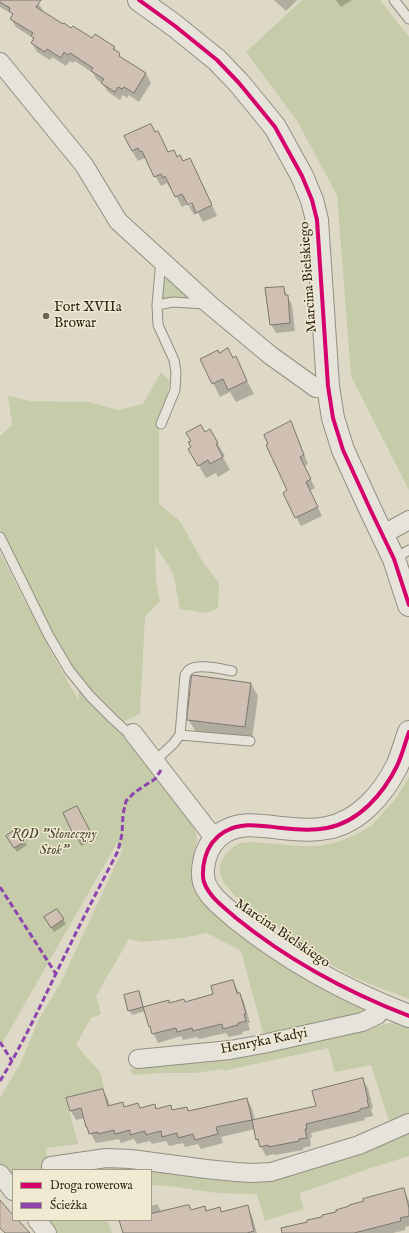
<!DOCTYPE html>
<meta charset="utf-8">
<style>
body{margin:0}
#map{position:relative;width:409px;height:1233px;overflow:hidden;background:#ded9c6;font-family:"IM FELL English",serif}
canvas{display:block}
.legend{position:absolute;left:12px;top:1169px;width:140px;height:52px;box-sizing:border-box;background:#f1ead3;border:1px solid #a49c89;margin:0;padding:5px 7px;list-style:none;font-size:12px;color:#302619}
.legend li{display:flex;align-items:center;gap:8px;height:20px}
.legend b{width:20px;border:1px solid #a49c89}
</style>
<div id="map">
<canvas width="409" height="1233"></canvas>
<ul class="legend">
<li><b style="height:5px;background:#d6006c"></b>Droga rowerowa</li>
<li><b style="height:5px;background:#8e44ad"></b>Ścieżka</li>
</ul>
</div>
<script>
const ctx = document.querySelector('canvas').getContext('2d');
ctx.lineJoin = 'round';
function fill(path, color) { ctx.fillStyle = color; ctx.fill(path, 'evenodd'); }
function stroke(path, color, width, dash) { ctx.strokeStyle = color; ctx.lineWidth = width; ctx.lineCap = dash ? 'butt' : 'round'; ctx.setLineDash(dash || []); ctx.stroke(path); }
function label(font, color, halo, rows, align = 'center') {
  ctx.font = font + ' "IM FELL English",serif'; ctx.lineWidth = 3; ctx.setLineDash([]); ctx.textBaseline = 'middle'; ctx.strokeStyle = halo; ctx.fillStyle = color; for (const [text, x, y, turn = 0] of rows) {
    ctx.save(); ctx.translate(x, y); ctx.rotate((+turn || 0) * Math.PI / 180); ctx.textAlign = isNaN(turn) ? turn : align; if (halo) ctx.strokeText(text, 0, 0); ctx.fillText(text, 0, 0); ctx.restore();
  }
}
fill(new Path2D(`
 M302 0H380L409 37V490L351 376 337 195 297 121 246 52Z
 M167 277 194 298 161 299C162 291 160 280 167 277Z
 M161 372 170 382 159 432V504L180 521 201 559 219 583 218 608 206 613 180 609 173 573 155 545 156 581 160 601 145 617 140 714 125 721 119 730 191 822 196 832 197 841 192 868 193 882 198 894 209 909 254 945 367 1009 369 1013 264 1036 241 951 207 933 182 938 142 942 129 939 96 996 101 1014 91 1018 76 1045 100 1072 104 1088 66 1098 78 1144 46 1148 49 1170H13V1182L0 1164V1098L21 1062 38 1021 61 982 123 849 117 843 0 1047V553L54 657 79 701 78 677 49 626 0 529V436L12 425 8 396 31 401 89 402 118 410 143 404Z
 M409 777V999L355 978 322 960 239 900 223 882 220 873V864L225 855 233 847 240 843 253 842 301 846H318L337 842 355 835 372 825 396 798Z
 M395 1022 409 1028V1116L390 1124 371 1065 335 1072 328 1048 223 1071V1069L195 1073H162L132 1075 130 1069 241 1057Z
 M409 1131V1156L371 1168 300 1193 303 1209 265 1221 257 1194 217 1193 169 1186 151 1185V1170H65L119 1163 236 1179Z
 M43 1220H107L112 1233H55Z`), '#c6ccaa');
fill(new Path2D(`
 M0 0H36L44 12 43 13 63 26 114 47 122 59 146 74 151 83 139 102 129 95 127 98 123 95 120 100 108 92 102 83 97 80 93 73 75 61 73 63 70 61 66 66 52 57 50 60 37 52 32 43 34 39 33 38 16 27 11 19 13 16 12 14 0 7Z
 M274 0H297L286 11Z
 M336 0H352L341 7Z
 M151 125 156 133 158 132 169 153 195 169 217 216 203 222 198 213 194 215 189 206 197 202 196 200 182 207 171 187H169L167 183 161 186 145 158 138 161 132 151Z
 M283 288 292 305 295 331 276 333 271 324Z
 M219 354 233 359 235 358 254 394 236 402 230 392 220 397 201 359Z
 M290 423 295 431 308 464 304 466 315 488 310 491 322 516 301 526 296 517 289 490Z
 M210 431 225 456 223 457 230 470 218 477 216 473 206 478 190 450 193 448 192 441Z
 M251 684 258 696 252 740 196 732 188 719Z
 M82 816 94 840 81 846 76 837Z
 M17 830 27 845 17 852 7 837Z
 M57 910 66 924 54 932 48 922Z
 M233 981 244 1002 250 1023H248L250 1030 242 1032 243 1034 229 1037 226 1033 199 1039 197 1037 183 1040 181 1036 158 1043 150 1026 145 1011 132 1015 129 1010 138 992 141 996 144 1008 168 1001 169 1004 185 1003 215 995Z
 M363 1080 368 1088 373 1108 371 1109 373 1116 364 1118 365 1120 311 1133 312 1137 310 1138 311 1146 303 1148V1150L275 1155 274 1154 266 1156 257 1139 255 1129 221 1137 223 1143 201 1149 198 1144 185 1147 183 1143 169 1146 166 1141 152 1144 150 1141 137 1144 134 1139 121 1143 119 1139 96 1143 87 1127 85 1118 76 1120 71 1111 67 1099 103 1090 108 1099 110 1106 122 1103 125 1108 138 1104 140 1109 154 1105 157 1110 170 1106 173 1111 186 1108 189 1112 247 1099 252 1108 255 1120 317 1107Z
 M403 1189 409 1201V1226L405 1227V1230L393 1233H284L308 1222Z
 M157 1204 162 1213 192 1211 205 1208 207 1211 220 1208 222 1212 247 1206 252 1216 257 1233H124L120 1220H151V1206Z`), '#0003');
const building = new Path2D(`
 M0 0H41L36 7 63 24 64 23 71 28 73 26 92 38 95 34 115 47 113 49 120 53 119 56 146 73 134 93 124 87 122 89 118 87 115 92 101 83 104 79 91 71 93 68 70 53 68 55 64 52 61 58 47 49 45 52 31 43 34 38 31 36 33 33 10 19 13 14 9 11 10 8 0 2Z
 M151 124 155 132 158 131 168 152 174 150 177 157 180 155 183 161 190 158 212 205 196 213 192 203 188 205 182 194 175 197 165 176 163 178 161 174 154 177 142 151 140 152 138 148 132 151 124 136Z
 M284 287 285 295H288L290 323 270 325 265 288Z
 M228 348 233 358 236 356 247 381 228 390 223 379 212 384 200 359 218 350 219 353Z
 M291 421 304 455 300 457 311 479 306 482 318 507 295 518 283 493 287 490 266 445 268 444 264 435Z
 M201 425 205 432 210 429 218 443 216 444 223 457 210 464 208 460 198 466 188 449 191 447 188 442 191 441 186 433Z
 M192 675 251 683 245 727 187 720Z
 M77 806 90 831 75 838 63 813Z
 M18 828 26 841 14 848 6 836Z
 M57 909 64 919 51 928 44 917Z
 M233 980 237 993H240L246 1014H244L246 1021 238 1023V1025L223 1029 222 1024 193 1031 192 1028 177 1032 176 1028 152 1034 150 1026 149 1027 143 1007 169 1000V1003L184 999 185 1002 213 994 211 986Z
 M139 991 143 1007 128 1011 124 995Z
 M363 1078 368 1100H367L369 1107 360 1109V1111L306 1124 307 1129H305L307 1138 299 1139V1141L269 1147 268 1145 260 1147 258 1139 256 1140 252 1120 316 1106 312 1091Z
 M103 1089 108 1106 123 1102 124 1107 138 1103 140 1108 155 1104 156 1109 171 1105 172 1110 187 1107 188 1111 247 1098 252 1120 216 1127 218 1134 195 1140 193 1134 178 1138 177 1133 162 1137 161 1131 146 1135 145 1131 130 1135V1130L115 1134 114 1130 98 1134V1132L89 1134 87 1127H86L81 1108 70 1111 66 1098Z
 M404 1188 409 1208V1216L400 1218 401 1221 354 1233H282L281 1228 307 1222V1220L322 1217V1215L336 1212V1210L349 1206V1205L364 1201 363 1199Z
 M0 1200 13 1215V1220H18L30 1233H5L0 1228Z
 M189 1205 191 1210 205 1206 206 1211 220 1207 221 1212 248 1205 254 1231 247 1233H123L119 1220H151V1214Z`);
fill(building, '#d0bfb3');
stroke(building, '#7a766b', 1);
const service = new Path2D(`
 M394 0 409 19
 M157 305 161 260
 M161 424 175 390 176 372 174 360 158 325 157 305 173 302 206 304
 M0 537 49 636 69 670 90 696 113 719 126 731 133 733
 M394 559 409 550
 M180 735 250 741
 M154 762 173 744 180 735 185 675C186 674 188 670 189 670 197 663 221 669 232 671`);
const minor = new Path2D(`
 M0 62 84 165 118 221 210 305 270 355 316 388 328 386
 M382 535 409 520
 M133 733 215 839
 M138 1059 230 1050 263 1044 362 1022 377 1015 384 1006
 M51 1166 106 1158 131 1159 206 1169 236 1172 252 1173 271 1172 359 1145 409 1123
 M0 1174 13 1191
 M37 1220 47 1233`);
const tertiary = new Path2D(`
 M139 0 175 26 217 60 239 83 262 111 275 127 302 176 312 200 317 220 328 386 333 418 343 450 371 511 394 559 409 605
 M409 732C405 743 402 755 397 766 383 794 359 822 327 828 312 831 298 830 282 828 262 826 242 821 224 832 214 838 208 847 205 858 203 866 202 875 204 882 209 897 225 908 236 918 288 960 347 992 409 1016`);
stroke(service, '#938e82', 11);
stroke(minor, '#938e82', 20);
stroke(tertiary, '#938e82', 24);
stroke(service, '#e6e3da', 9);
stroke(minor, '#e6e3da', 18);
stroke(tertiary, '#e6e3da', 22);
stroke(new Path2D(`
 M0 887 56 974
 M0 1042 12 1061
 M0 1081C26 1039 46 993 68 949 84 916 101 884 118 851L122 834 123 814 126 801 135 792 155 779 161 770`), '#8e44ad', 3, [6, 3]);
stroke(new Path2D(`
 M139 0 175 26 217 60 239 83 262 111 275 127 302 176 312 200 317 220 328 386 333 418 343 450 371 511 394 559 409 605
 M409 732C405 743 402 755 397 766 383 794 359 822 327 828 312 831 298 830 282 828 262 826 242 821 224 832 214 838 208 847 205 858 203 866 202 875 204 882 209 897 225 908 236 918 288 960 347 992 409 1016`), '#d6006c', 4);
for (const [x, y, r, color] of [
 [46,316,4,"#6d6556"]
]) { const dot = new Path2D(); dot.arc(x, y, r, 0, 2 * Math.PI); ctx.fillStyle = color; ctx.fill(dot); stroke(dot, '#f1ead3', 1.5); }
label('14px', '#302619', '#f1ead3', [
 ["Marcina Bielskiego",309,277,-94],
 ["Marcina Bielskiego",282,934,34],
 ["Henryka Kadyi",264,1042,-11]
]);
label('14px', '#302619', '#f1ead3', [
 ["Fort XVIIa",54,308],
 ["Browar",54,324]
], 'left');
label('italic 14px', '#514d38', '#f1ead3', [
 ["ROD \"Słoneczny",54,835],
 ["Stok\"",54,851]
]);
</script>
